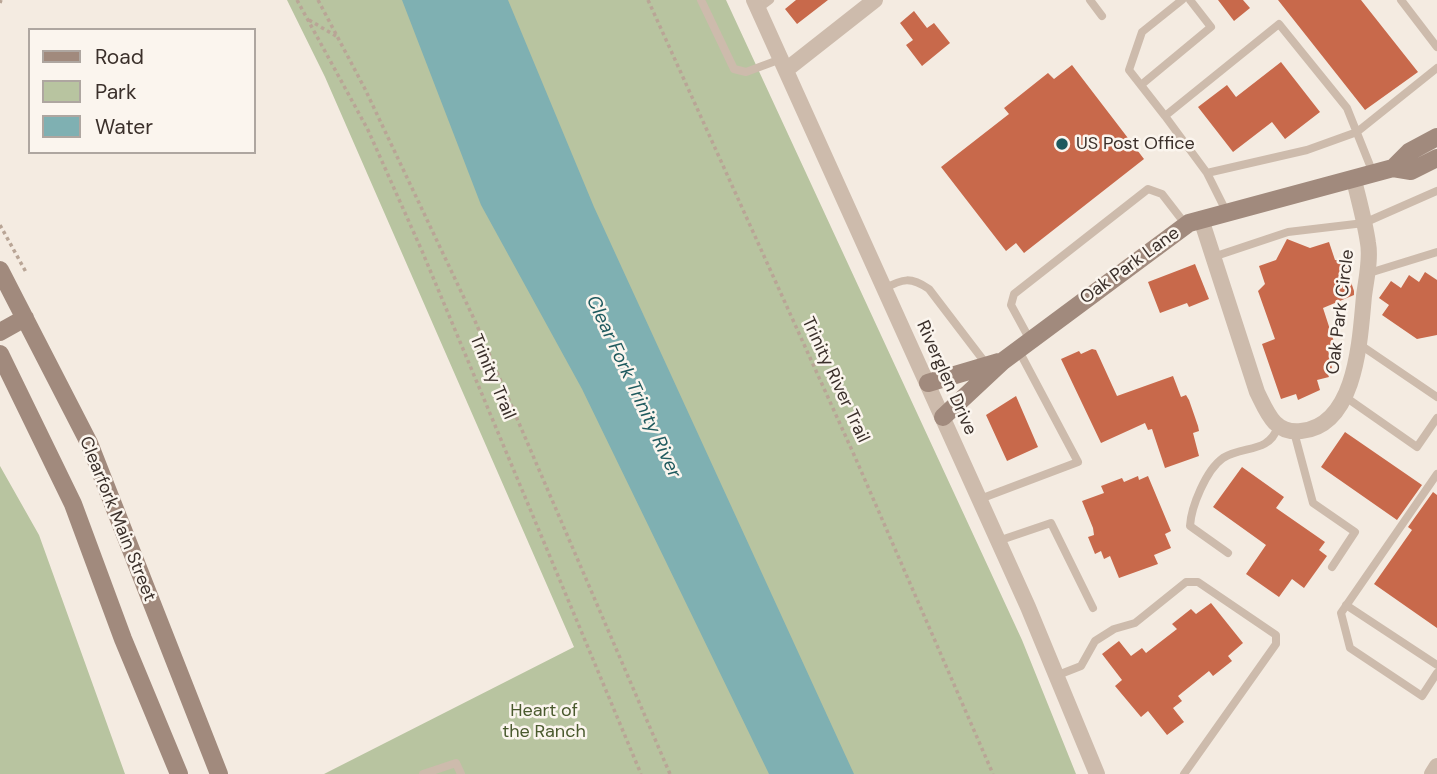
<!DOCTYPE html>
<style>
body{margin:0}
#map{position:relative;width:1437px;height:774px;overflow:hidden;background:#f4ebe1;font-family:"DM Sans",sans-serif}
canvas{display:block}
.legend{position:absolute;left:28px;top:28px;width:228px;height:126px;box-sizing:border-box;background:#fbf5ee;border:2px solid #aea6a0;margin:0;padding:9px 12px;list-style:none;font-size:21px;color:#3b302b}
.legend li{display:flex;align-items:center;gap:14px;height:35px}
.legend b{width:35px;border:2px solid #aea6a0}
</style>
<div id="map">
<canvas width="1437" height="774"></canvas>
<ul class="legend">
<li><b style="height:9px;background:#a18a7d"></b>Road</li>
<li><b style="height:19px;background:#b8c4a0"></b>Park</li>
<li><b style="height:19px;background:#7fb0b2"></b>Water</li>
</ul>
</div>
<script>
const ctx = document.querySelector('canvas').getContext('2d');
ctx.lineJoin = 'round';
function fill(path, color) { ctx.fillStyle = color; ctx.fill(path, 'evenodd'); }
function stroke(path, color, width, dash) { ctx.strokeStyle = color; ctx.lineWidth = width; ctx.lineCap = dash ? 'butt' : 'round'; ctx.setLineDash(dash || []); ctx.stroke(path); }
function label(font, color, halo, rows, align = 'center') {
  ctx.font = font + ' "DM Sans",sans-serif'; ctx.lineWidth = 5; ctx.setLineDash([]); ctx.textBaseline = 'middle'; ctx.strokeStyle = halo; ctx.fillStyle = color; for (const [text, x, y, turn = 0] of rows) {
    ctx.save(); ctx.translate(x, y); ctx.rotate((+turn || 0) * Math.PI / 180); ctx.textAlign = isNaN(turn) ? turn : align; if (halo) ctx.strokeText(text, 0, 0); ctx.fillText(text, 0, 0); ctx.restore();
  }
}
fill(new Path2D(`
 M287 0H726L1022 640 1076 774H324L574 647 325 77Z
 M0 466 39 535 125 774H0Z`), '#b8c4a0');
fill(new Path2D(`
 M402 0H508L594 207 854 774H769L582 389 481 205Z`), '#7fb0b2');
fill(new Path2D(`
 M796 0H828L797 24 785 9Z
 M1218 0H1243L1250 8 1234 21Z
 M1278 0H1361L1418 72 1365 110Z
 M914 11 927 28 934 23 950 43 922 66 906 45 913 40 900 23Z
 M1281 62 1320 112 1285 139 1272 122 1233 152 1198 107 1227 85 1236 97Z
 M1072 65 1144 159 1024 253 1016 243 1006 251 941 167 1009 114 1004 108 1048 73 1054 79Z
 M1287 239 1310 248 1329 242 1335 260 1344 261 1354 291V295L1323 308 1336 348 1328 350 1332 368 1326 370 1329 377 1317 380 1320 390 1298 400 1296 394 1281 399 1262 344 1275 339 1258 291 1265 284 1259 266 1276 260Z
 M1195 264 1209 299 1189 307 1187 303 1160 313 1148 282Z
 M1425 272 1437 280V335L1417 339 1382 315 1389 305 1379 298 1391 281 1401 288 1409 275 1419 282Z
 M1092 349 1096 350 1117 396 1173 376 1181 397 1186 395 1189 400 1198 426 1199 431 1193 433 1199 456 1165 468 1152 429 1148 430 1145 423 1101 443 1061 359 1079 351 1081 354Z
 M1016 396 1038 447 1007 461 986 415Z
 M1345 432 1422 485 1397 520 1321 467Z
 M1242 467 1284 497 1276 508 1325 542 1319 550 1327 556 1304 588 1292 579 1279 597 1246 574 1266 545 1213 507Z
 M1138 476 1139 480 1148 476 1171 531 1165 534 1171 548 1154 555 1158 564 1119 578 1110 556 1104 559 1101 551 1095 554 1088 537 1094 535 1093 528 1082 501 1104 493 1101 486 1122 478 1124 482Z
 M1433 492 1437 495V628L1374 584 1412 530 1408 527Z
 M1211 603 1243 643 1228 656 1232 661 1213 676 1209 671 1178 696 1182 701 1173 708 1184 722 1167 735 1148 711 1141 717 1115 686 1122 680 1102 654 1119 641 1131 656 1142 648 1146 653 1177 629 1172 624 1191 609 1196 614Z`), '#c8694b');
stroke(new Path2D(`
 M297 0 368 130 422 251 641 774
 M318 0 365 89 475 321 670 774
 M648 0 855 457 993 774
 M0 3 1 0
 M309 20 336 36
 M0 225 27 274`), '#b9a596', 3.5, [3.5, 3.5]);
stroke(new Path2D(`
 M701 0 734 69 746 72 781 59
 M1090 0 1102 16
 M1401 0 1437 47
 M758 9 770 0
 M1141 85 1211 27 1190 0
 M1165 116 1129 70 1142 32 1182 0
 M1207 173 1165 116 1279 24 1347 108 1373 173
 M1226 211 1207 173 1307 150 1357 132 1437 68
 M1213 257 1288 232 1364 223 1437 191
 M1366 274 1437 252
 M884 289C903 278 911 277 929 289L987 365
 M1030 340 1011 305 1014 294 1148 189 1162 194 1186 225
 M1359 344 1437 397
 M1344 396 1417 447 1437 418
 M1294 432 1313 503 1355 532 1332 567
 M1437 474 1341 613 1350 648 1422 696 1437 673
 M980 499 1078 462 1019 351
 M998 541 1051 523 1093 608
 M1228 553 1190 526C1191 507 1206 470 1223 458 1244 445 1268 454 1278 427
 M1346 605 1437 665
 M1058 675 1081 666 1095 641 1114 629 1135 623 1186 582H1198L1276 635V644L1184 774
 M423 774 456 763 461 774`), '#cdbbac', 8);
stroke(new Path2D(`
 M754 0 1028 607 1097 774
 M786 70 875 0
 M1201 219 1257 392C1267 412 1274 434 1301 431 1357 426 1360 337 1364 296 1366 280 1371 259 1368 243 1365 222 1359 201 1354 180
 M1432 774 1437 766`), '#cdbbac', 16);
stroke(new Path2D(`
 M1393 168 1409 152 1437 137
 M0 270 89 443 219 774
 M0 332 25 318
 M0 354 73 504 123 639 179 774
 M928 383 999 362
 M943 417 1003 361 1189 223 1393 168 1411 171 1437 158`), '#a18a7d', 18);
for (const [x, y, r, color] of [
 [1062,144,7,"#1f5a5e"]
]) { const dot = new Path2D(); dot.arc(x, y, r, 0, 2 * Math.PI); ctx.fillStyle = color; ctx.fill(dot); stroke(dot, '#fbf5ee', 2.5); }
label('18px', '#3b302b', '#fbf5ee', [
 ["US Post Office",1076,144]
], 'left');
label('18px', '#3b302b', '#fbf5ee', [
 ["Oak Park Lane",1130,266,-36],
 ["Oak Park Circle",1341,312,-83],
 ["Trinity Trail",492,377,67],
 ["Riverglen Drive",946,378,66],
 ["Trinity River Trail",835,380,65],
 ["Clearfork Main Street",117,519,68]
]);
label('18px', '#4a5a2e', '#fbf5ee', [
 ["Heart of",544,711],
 ["the Ranch",544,732]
]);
label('italic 19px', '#1f5a5e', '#fbf5ee', [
 ["Clear Fork Trinity River",633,387,65]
]);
</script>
